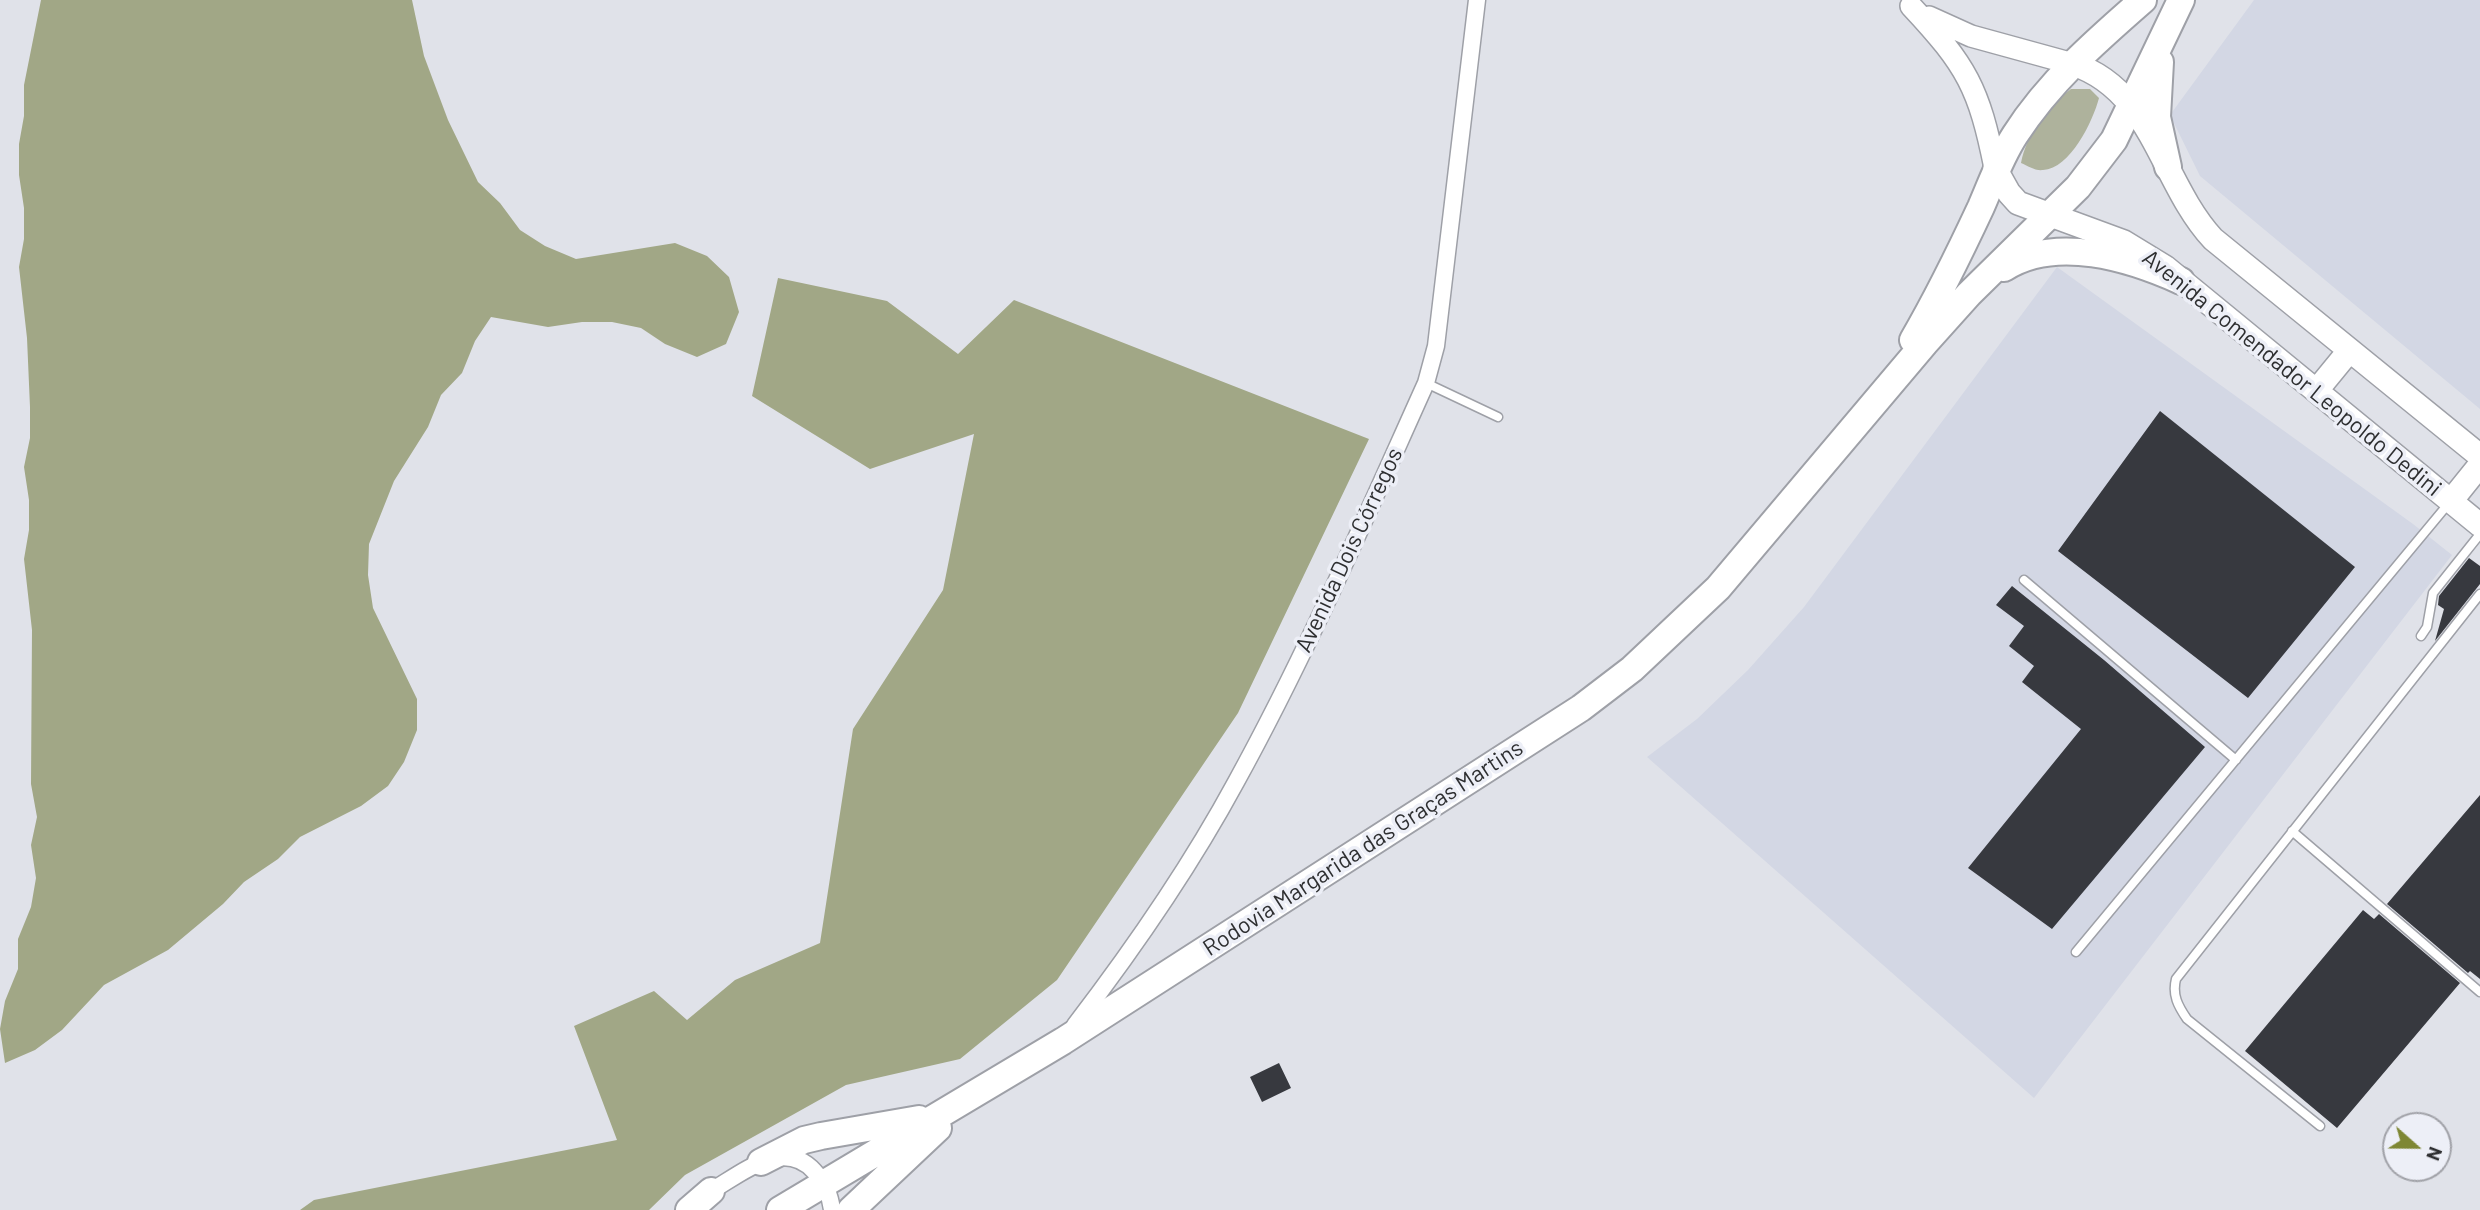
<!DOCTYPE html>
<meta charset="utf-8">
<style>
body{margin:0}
#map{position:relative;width:2480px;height:1210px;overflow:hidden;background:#e0e2e9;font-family:Barlow,sans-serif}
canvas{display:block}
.north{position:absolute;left:2382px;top:1112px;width:70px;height:70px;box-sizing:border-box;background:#edeff7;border:2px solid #a1a2a8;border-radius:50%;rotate:111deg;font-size:19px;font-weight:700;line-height:28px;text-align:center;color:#2e2f31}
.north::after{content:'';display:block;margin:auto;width:24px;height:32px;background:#7e8734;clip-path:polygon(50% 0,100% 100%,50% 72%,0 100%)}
</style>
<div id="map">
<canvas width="2480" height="1210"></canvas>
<div class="north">N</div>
</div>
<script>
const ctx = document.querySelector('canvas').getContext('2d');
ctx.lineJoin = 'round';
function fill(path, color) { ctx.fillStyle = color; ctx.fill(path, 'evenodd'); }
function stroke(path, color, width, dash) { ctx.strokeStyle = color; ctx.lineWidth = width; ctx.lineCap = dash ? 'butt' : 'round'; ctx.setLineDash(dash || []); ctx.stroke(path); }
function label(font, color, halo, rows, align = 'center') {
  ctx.font = font + ' Barlow,sans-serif'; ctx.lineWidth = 7; ctx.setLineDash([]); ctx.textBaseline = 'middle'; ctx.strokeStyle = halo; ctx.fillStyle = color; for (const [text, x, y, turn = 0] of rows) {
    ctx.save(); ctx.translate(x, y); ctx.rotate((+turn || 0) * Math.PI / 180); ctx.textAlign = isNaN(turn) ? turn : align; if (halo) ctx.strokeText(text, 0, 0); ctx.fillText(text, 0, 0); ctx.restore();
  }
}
fill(new Path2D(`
 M2254 0H2480V409L2200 176 2170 115Z
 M2057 267 2413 524 2452 555 2034 1098 1647 757 1697 719 1748 670 1804 607Z`), '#d3d7e4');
fill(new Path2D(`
 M2071 89H2090L2099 98C2093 121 2070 169 2043 170 2035 171 2028 166 2021 163 2026 135 2048 105 2071 89Z`), '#aeb29c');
fill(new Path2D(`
 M41 0H412L424 56 448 120 478 182 500 203 520 230 545 246 576 259 675 243 707 256 729 277 739 312 726 344 697 357 665 344 641 328 612 322H582L548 327 491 317 475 341 462 373 441 395 428 427 394 481 369 544 368 575 373 608 417 699V730L404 762 388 786 361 806 300 837 278 859 244 882 223 904 168 950 104 985 62 1030 35 1050 5 1063 0 1029 5 1001 18 969V939L31 907 36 878 31 845 37 817 31 784 32 630 24 559 29 530V500L24 467 30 438V407L27 338 19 267 24 239V208L19 175V144L24 116V85Z
 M778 278 887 301 958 354 1014 300 1369 439 1238 713 1057 980 960 1059 846 1085 685 1175 649 1210H300L314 1200 617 1140 574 1026 654 991 687 1020 735 980 820 943 853 729 943 590 974 434 870 469 752 396Z`), '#a1a786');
fill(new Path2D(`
 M2160 411 2355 567 2248 698 2058 551Z
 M2469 558 2480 566V584L2435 641 2444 609 2438 605 2439 596Z
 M2012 586 2104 660 2205 747 2052 929 1968 868 2081 729 2022 682 2034 666 2009 646 2024 626 1996 605Z
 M2480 795V979L2470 971 2468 973 2387 904Z
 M2363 910 2374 919 2379 914 2460 983 2337 1128 2245 1051Z
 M1279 1063 1291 1088 1262 1102 1250 1077Z`), '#37393f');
const service = new Path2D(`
 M1426 383 1498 417
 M2024 580 2236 760
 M2421 636 2427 627 2433 593 2480 534
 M2292 831 2480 992
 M2076 952 2449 503
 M2320 1126 2187 1019C2178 1006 2172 995 2176 979L2480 594`);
const minor = new Path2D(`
 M1075 1025C1134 948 1190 867 1236 782 1307 653 1366 516 1426 383L1436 346 1477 0
 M709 1198 711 1191C741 1174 783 1137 814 1171 825 1183 830 1194 832 1210`);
const tertiary = new Path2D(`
 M1911 6C1967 66 1979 88 1995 168
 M1929 17 1971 36 2073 64`);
const secondary = new Path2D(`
 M2073 64C2153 90 2161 183 2213 239L2480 456
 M1995 168 2009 193 2018 203 2124 242 2165 267 2480 525
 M2317 390 2349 351
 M2451 501 2480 465`);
const primary = new Path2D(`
 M2160 62 2157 117 2168 167
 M2004 268C2056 235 2130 258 2181 281
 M1913 340C1938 297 1960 252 1981 207 1992 182 2000 158 2015 135 2049 82 2096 41 2143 0
 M761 1162 804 1140 821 1136 919 1119
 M689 1210 711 1191
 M780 1210 1063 1041 1581 708 1632 669 1718 588 1925 343 1969 294 2078 187 2114 140 2181 0
 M851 1210 938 1128`);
stroke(service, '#9ea0a7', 11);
stroke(minor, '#9ea0a7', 19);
stroke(tertiary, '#9ea0a7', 24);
stroke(secondary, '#9ea0a7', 26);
stroke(primary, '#9ea0a7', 30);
stroke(service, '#fff', 8);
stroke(minor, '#fff', 16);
stroke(tertiary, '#fff', 21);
stroke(secondary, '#fff', 23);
stroke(primary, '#fff', 26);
label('23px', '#2e2f31', '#edeff7', [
 ["Avenida Comendador Leopoldo Dedini",2292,373,39],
 ["Avenida Dois Córregos",1349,550,-65],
 ["Rodovia Margarida das Graças Martins",1363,848,-33]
]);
</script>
